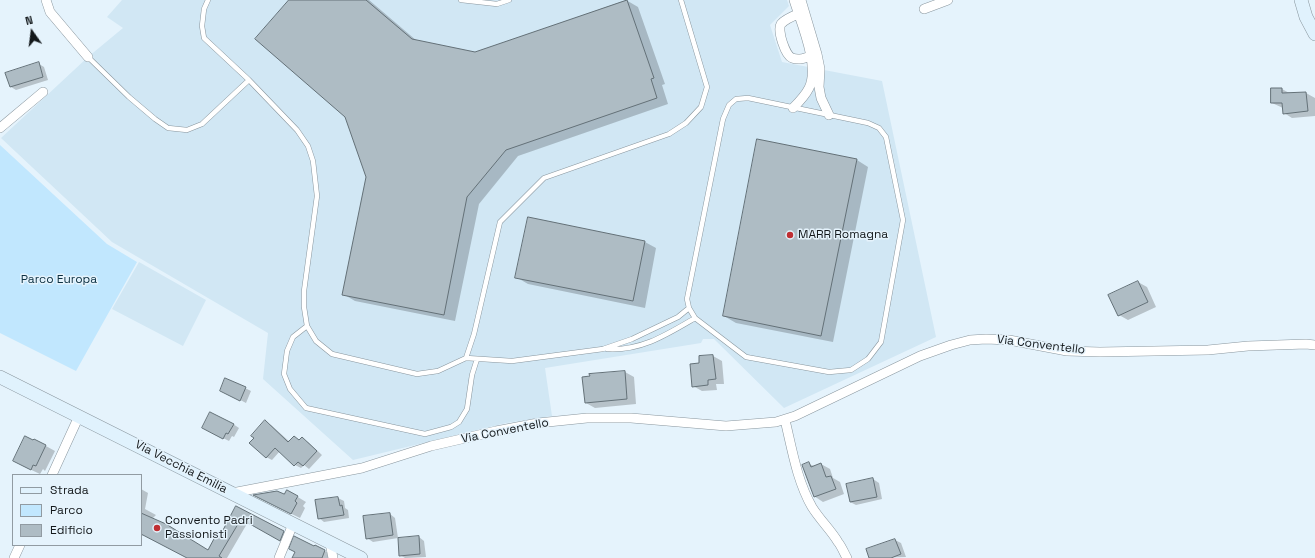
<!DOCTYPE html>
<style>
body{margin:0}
#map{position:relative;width:1315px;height:558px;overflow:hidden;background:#e5f3fc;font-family:"Space Grotesk",sans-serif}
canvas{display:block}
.legend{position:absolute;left:12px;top:474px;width:130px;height:72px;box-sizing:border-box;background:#e5f3fc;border:1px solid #919ba2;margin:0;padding:5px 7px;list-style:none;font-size:12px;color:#13181b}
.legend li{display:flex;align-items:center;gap:8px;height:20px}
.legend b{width:20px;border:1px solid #919ba2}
.north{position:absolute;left:12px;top:12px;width:40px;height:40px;-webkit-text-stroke:3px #e5f3fc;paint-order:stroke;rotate:346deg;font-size:11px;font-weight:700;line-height:16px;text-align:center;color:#13181b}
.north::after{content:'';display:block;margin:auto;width:14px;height:18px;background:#13181b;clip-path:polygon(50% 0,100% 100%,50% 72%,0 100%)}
</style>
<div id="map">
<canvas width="1315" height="558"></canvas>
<ul class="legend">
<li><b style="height:5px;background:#e0f2fd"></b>Strada</li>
<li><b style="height:11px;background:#c1e7fe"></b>Parco</li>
<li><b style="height:11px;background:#aebcc4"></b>Edificio</li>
</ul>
<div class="north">N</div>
</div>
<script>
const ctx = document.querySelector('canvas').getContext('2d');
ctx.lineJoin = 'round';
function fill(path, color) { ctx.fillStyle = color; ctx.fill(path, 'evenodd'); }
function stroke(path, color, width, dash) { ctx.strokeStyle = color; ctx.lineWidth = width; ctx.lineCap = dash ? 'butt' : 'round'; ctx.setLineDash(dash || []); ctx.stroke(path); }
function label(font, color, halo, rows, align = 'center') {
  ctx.font = font + ' "Space Grotesk",sans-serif'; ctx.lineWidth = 3; ctx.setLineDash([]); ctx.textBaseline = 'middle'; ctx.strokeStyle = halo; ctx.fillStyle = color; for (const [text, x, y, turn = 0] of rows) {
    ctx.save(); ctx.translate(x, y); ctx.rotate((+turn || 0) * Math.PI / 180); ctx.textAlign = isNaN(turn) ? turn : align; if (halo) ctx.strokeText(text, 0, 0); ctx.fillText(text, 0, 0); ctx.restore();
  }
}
fill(new Path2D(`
 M122 0H787L789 6 770 25 782 62 882 81 936 337 784 408 714 339H703L701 343 545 368 552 416 506 423 353 460 263 379 268 333 112 242 1 138 88 57 123 28 107 17Z
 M139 262 206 300 183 346 112 309Z`), '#d1e7f4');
fill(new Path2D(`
 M0 145 107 244 137 262 76 371 0 333Z`), '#c1e7fe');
fill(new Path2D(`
 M290 0H369L417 41 475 53 626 0 638 7 665 84 662 85 668 104 518 156 479 204 455 321 355 301 343 294 367 177 346 116Z
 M39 64 44 67 48 80 16 90 11 87Z
 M1282 89 1291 94 1306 93 1315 98V116L1292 118 1284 113 1283 108 1272 103Z
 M857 160 868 167 833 342 736 323 724 316Z
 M645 242 656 248 645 308 528 284 516 277Z
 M1138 282 1147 287 1156 307 1128 320 1119 315Z
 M713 356 722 361 724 384H716L717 390 702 391 693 386 700 364Z
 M625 372 634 377 636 404 595 408 586 403Z
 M245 388 251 391 246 403 227 393Z
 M265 422 271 425 290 442 294 437 300 441 302 439 308 442 322 455 309 469 304 465 301 468 295 465 280 451 272 460 266 457Z
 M233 424 239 428 234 437 232 436 229 441 209 431Z
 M35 440 55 451 45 471 43 469 40 474 23 466Z
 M809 464 814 466 821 464 830 469 833 478 840 482 844 494 823 502 814 496Z
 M873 479 879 483 882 499 856 505 850 502Z
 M141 489 148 493 145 509 156 515 152 519 209 551 220 538 237 508 290 535 286 544 248 522 227 558H189L144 535 141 536Z
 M288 491 306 502 303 506 305 508 300 518 263 500 285 496Z
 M338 498 344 501 345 508 348 510 349 518 324 522 319 518Z
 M390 514 395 518 398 538 373 542 367 538Z
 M419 537 424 541 426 557 405 558 400 555Z
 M895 540 901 543 906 557 870 558Z
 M316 546 334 556V558H293Z`), '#0003');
const building = new Path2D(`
 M289 0H366L412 39 475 52 627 0 654 78 651 79 657 98 506 150 467 197 444 315 342 295 366 177 345 117 255 39Z
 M39 62 43 77 10 87 5 73Z
 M1271 88H1282V93L1306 92 1308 111 1283 114 1282 103H1271Z
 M757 139 857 159 821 336 723 316Z
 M528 217 645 241 633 301 515 278Z
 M1138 281 1148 302 1118 316 1108 295Z
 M713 355 716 379 708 380V385L692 387 690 364 699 363V356Z
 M625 371 627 399 585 403 582 377 590 376 589 374Z
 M225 378 246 387 240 401 220 391Z
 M210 412 234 424 228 434 226 433 223 439 202 428Z
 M265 420 288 442 294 436 299 440 302 437 317 451 303 466 298 462 294 466 275 448 266 458 249 443 254 438 251 436Z
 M25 436 33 440 34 439 46 445 36 466 33 465 31 470 13 461Z
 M809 462 811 467 821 463 826 477 831 476 836 489 814 497 802 465Z
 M873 478 877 497 850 502 846 484Z
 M287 490 298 496 295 501 297 503 291 514 253 495 277 491 284 494Z
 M338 497 340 506 342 505 344 515 318 519 315 500Z
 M236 506 284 531 280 541 241 519 219 556 222 558H187L141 534V513L166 524 208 550 216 535 219 537Z
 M390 513 393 535 366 539 363 516Z
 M294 536 314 546 315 545 325 550 322 558H292L295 552 289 549Z
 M419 536 420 554 399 556 398 538Z
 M895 539 901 554 891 558H869L866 549Z`);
fill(building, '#aebcc4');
stroke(building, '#647178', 1);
const lane = new Path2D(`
 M208 0 204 9 202 26 204 38 249 80 297 130 308 146 313 161 317 196 304 291V307L307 326 316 341 332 354 417 374 438 371 466 358 474 334 500 222 544 178 669 134 686 123 701 107 707 87 681 0
 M461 0 497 4 509 0
 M88 57 129 97 155 119 168 128 187 130 202 124 249 80
 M748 98 868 123 879 128 886 137 903 220 881 342 868 359 851 370 829 372 746 357 695 318 689 308 687 299 723 119 729 105 736 99Z
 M307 326 293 337 287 351 284 374 290 389 306 408 425 434 451 427 459 422 467 409 472 375 477 359
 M607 349C641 351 666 335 695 318
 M466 358 512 361 603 349 632 339 678 317 689 308`);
const street = new Path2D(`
 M46 0 50 12 88 57
 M801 0 817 54 820 69 819 87 821 98 829 115
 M924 9 948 0
 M803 12C796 15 786 18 781 24 777 30 785 55 792 58 800 61 808 57 816 54
 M793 108C799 102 805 96 809 88 820 66 801 23 794 0
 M0 128 43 92
 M785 420C792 449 797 481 812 507 820 520 831 530 838 542 842 547 844 553 847 558
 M52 475 79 416
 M232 493 362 468 431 446 496 431 538 423 587 418H631L726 426 776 422 795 416 920 356 951 345 970 340 986 339 1009 340 1067 351 1100 352 1208 350 1248 346 1306 344 1315 345
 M330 543 333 558
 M14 558 20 545
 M279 558 293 524`);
const secondary = new Path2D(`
 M1301 0 1306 17 1315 34
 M0 377 361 558`);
stroke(lane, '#89969e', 5.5);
stroke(street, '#89969e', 10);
stroke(secondary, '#89969e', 14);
stroke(lane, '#fff', 4.5);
stroke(street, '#fff', 9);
stroke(secondary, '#e0f2fd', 13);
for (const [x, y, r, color] of [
 [790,235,4,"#bf2f33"],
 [157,528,4,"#bf2f33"]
]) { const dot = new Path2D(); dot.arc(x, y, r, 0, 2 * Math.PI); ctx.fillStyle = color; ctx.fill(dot); stroke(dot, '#e5f3fc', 1.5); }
label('12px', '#13181b', '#e5f3fc', [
 ["MARR Romagna",798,235],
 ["Convento Padri",165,521],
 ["Passionisti",165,535]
], 'left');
label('12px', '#0c3143', '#e5f3fc', [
 ["Parco Europa",59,280]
]);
label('12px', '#13181b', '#e5f3fc', [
 ["Via Conventello",1041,345,7],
 ["Via Conventello",505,431,-11],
 ["Via Vecchia Emilia",181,467,27]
]);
</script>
